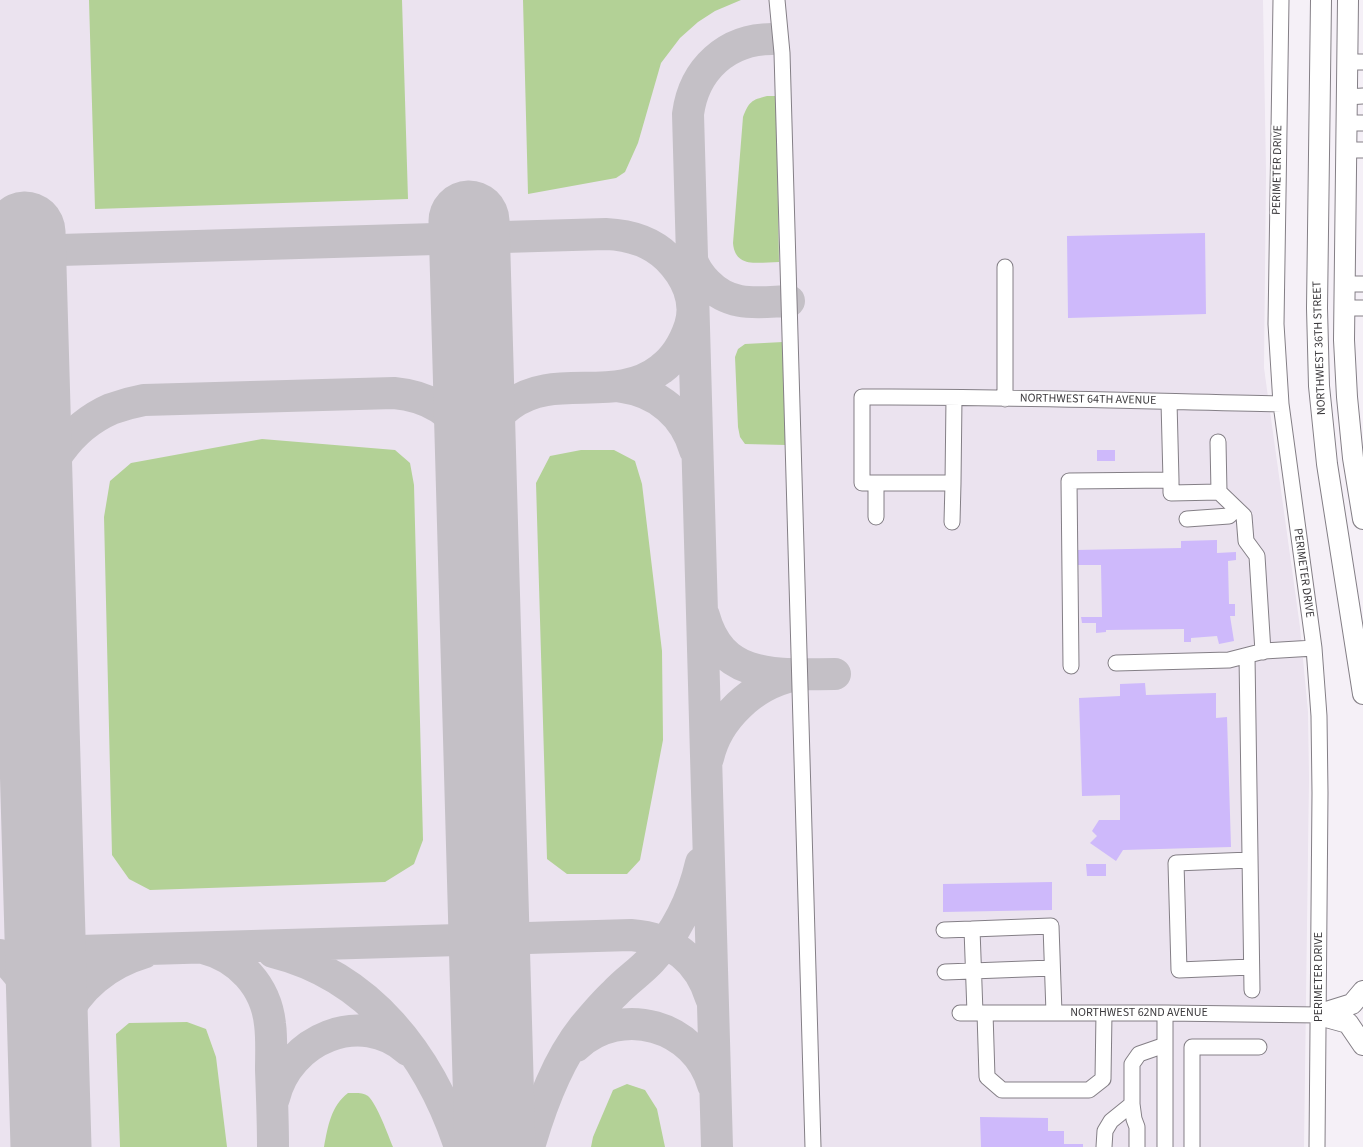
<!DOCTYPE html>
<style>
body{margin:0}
canvas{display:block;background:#f5f0f7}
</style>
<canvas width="1363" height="1147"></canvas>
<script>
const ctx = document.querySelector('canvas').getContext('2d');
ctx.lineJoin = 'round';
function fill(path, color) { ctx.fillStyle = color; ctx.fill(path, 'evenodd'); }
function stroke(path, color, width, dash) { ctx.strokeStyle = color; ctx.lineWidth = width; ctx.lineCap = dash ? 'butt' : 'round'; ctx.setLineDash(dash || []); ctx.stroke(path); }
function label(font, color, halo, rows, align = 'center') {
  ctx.font = font + ' "Source Sans 3",sans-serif'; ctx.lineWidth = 4; ctx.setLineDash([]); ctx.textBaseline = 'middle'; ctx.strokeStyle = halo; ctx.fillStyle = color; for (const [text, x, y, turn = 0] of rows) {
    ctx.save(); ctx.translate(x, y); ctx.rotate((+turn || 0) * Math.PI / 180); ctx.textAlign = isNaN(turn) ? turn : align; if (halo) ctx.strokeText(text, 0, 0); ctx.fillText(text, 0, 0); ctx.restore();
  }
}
fill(new Path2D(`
 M0 0H1263L1266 172 1264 368 1300 627 1308 712 1309 779 1304 1147H0Z`), '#ebe3ef');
fill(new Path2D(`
 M89 0H402L408 199 95 209Z
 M523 0H741L715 11 698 22 680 38 661 63 638 143 625 172 616 178 528 194Z
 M767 96H776L779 262C759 262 735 269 733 243L743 117C749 102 751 100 767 96Z
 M783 342 786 445 745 444 740 437 738 427 735 357 738 349 745 344Z
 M262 439 395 450 410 463 414 485 423 840 414 864 385 882 150 890 129 879 112 855 104 517 110 481 131 463Z
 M581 450H614L635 461 642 484 662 651 663 740 640 860 627 874H567L547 859 536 483 550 456Z
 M187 1022 206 1029 216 1057 227 1147H120L116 1034 129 1023Z
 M627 1084 645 1090 657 1109 665 1147H591L593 1137 613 1090Z
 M348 1093C354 1093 363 1092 368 1096 377 1104 388 1135 393 1147H324C328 1126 331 1106 348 1093Z`), '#b3d196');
stroke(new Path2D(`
 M26 251 606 234C629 235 651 241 668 258 686 276 698 301 690 326 684 344 676 358 661 369 615 405 555 371 510 405 482 425 479 449 476 481
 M0 260H26
 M692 260C695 269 700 276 707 283 731 308 758 302 789 301
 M622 387C658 392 685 415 695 450
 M35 593C35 566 34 539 36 513 41 468 70 427 111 409 122 405 133 402 144 400L394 393C426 396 454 410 468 441 473 451 473 461 475 472
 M704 616C722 682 780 674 835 674
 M708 758C717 718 753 685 792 676
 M203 948C239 957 266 986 270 1024 272 1039 271 1055 271 1070 272 1096 273 1121 273 1147
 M45 952 631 935C672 938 699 959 711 998
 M273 952C370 976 430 1056 460 1147
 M0 955C34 984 43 1017 47 1060
 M576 1046C621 1004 696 1025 713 1085
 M274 1098C288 1039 361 1008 408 1050
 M50 1102C52 1075 53 1047 63 1022 76 988 109 963 143 953
 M529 1147C541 1105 557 1061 584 1027 594 1015 604 1003 615 993 626 981 640 972 651 960 676 933 693 898 701 863
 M717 1147 688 114C694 69 727 39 772 39`), '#c4c0c6', 32);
stroke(new Path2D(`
 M469 221 495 1147
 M25 232 51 1147`), '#c4c0c6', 81);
fill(new Path2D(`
 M1205 233 1206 314 1068 318 1067 236Z
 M1097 450H1115V461H1097Z
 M1217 540V553L1236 552V560L1228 561 1229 604H1235V616H1230L1234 641 1219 644 1217 636 1191 638V642H1184V629L1106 630V632L1096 633V623H1082L1081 617H1102L1101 565H1076V550L1181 548V541Z
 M1145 683 1146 695 1216 693V718L1227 717 1231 847 1123 850 1116 861 1090 843 1097 836 1092 831 1099 820H1120V795L1082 796 1079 698 1120 696V684Z
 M1086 864H1106V876H1087Z
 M1052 882V910L943 912V884Z
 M980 1117 1048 1118V1131H1064V1144H1083V1147H981Z`), '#ceb9fb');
const minor = new Path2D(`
 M777 0 782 53 813 1147
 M1281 0 1276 324 1281 404 1314 648 1319 716 1320 793 1317 1147
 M1347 62H1363
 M1347 97 1363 96
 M1347 123H1363
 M1346 150H1363
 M1005 267V399
 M1344 284H1363
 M1344 308H1363
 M954 398 953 483H862V397C1002 396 1141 401 1281 404
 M1218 442 1219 492 1244 516 1246 541 1257 556 1263 652
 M1171 480V493L1219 492
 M876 517V483
 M1187 519 1229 516 1236 509
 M952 522 953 483
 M1247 656 1252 990
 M1116 663 1229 660 1264 651 1314 648
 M1071 666 1069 481 1171 480 1169 402
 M1250 860 1176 863 1179 970 1251 967
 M944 930 972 929
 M945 972 1052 968
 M960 1013H1165L1319 1015
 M975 1013 972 929 1051 926 1054 1013
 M985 1013 987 1077 1002 1090H1089L1103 1079 1104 1013
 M1165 1013V1147
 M1104 1147 1105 1131 1111 1121 1132 1104
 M1137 1147V1127L1134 1119 1132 1104V1064L1139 1054 1165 1045
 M1192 1147V1047H1259`);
const major = new Path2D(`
 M1321 0 1317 308 1319 386 1327 464 1363 694
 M1348 0 1344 340 1347 397 1353 458 1363 519
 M1320 1014 1352 1004 1363 991
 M1319 1015 1348 1023 1363 1045`);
stroke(minor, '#847f86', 17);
stroke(major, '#847f86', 22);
stroke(minor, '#fff', 15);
stroke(major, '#fff', 20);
label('12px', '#3c3a3d', '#fff', [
 ["PERIMETER DRIVE",1278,170,-89],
 ["NORTHWEST 36TH STREET",1320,348,-92],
 ["NORTHWEST 64TH AVENUE",1088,400,1],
 ["PERIMETER DRIVE",1303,573,82],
 ["PERIMETER DRIVE",1319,977,-90],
 ["NORTHWEST 62ND AVENUE",1139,1013]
]);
</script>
